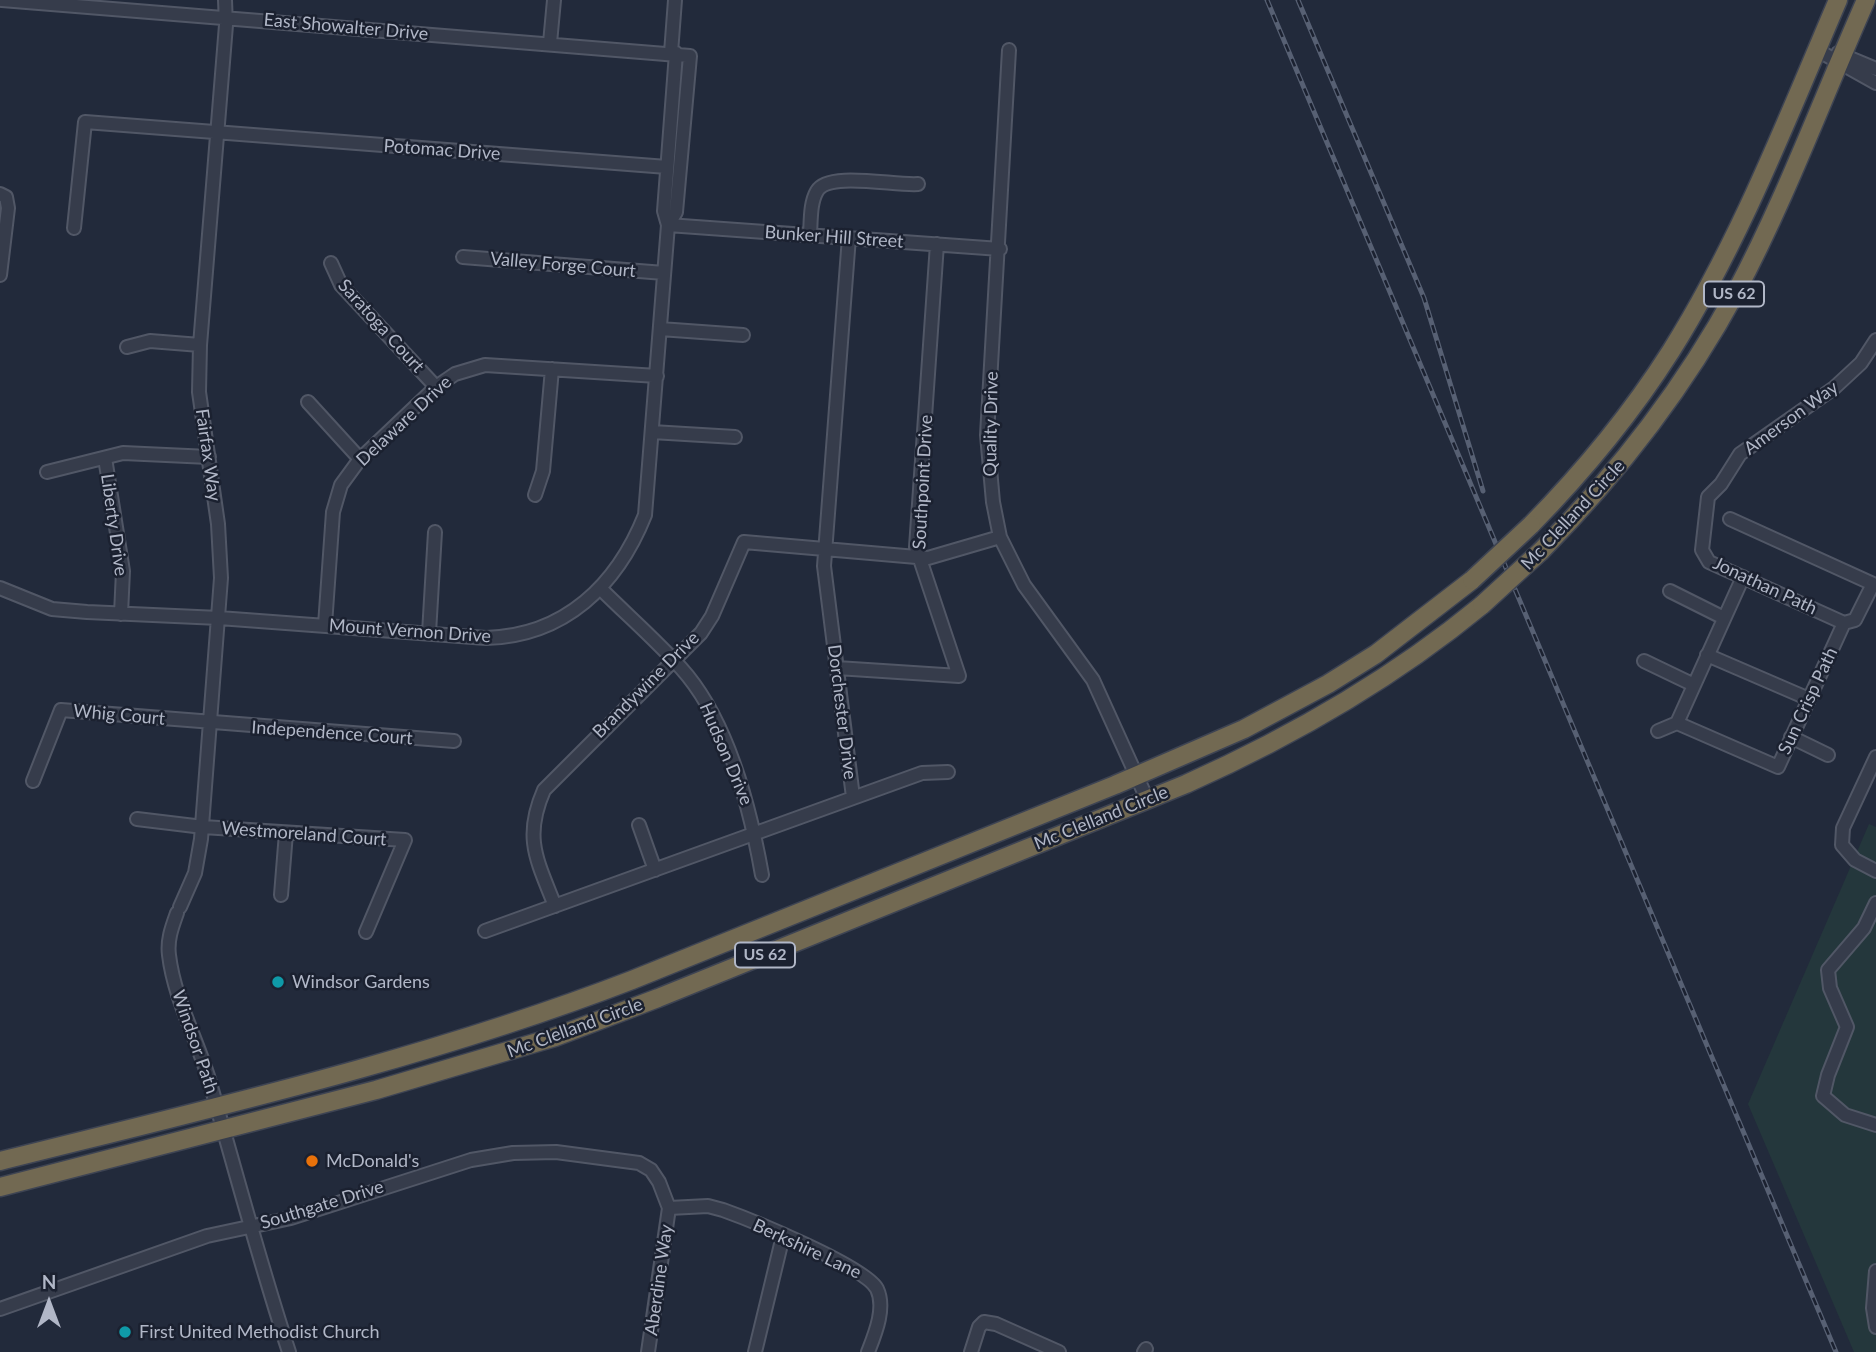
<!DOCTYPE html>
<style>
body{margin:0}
#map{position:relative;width:1876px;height:1352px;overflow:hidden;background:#222a3b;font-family:Lato,sans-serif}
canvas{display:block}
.north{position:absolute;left:14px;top:1268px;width:70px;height:70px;-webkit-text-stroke:5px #1b2130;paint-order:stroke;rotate:0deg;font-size:19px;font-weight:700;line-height:28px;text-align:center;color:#b1b7c7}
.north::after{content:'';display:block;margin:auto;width:24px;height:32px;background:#b1b7c7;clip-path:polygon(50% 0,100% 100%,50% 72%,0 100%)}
</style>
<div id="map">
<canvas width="1876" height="1352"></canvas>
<div class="north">N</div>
</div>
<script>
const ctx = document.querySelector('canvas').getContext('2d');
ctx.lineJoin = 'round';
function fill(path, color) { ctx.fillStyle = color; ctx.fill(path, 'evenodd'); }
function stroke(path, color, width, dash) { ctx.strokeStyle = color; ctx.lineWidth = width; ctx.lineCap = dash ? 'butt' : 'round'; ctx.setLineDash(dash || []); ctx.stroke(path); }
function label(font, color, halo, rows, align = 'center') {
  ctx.font = font + ' Lato,sans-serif'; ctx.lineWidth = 5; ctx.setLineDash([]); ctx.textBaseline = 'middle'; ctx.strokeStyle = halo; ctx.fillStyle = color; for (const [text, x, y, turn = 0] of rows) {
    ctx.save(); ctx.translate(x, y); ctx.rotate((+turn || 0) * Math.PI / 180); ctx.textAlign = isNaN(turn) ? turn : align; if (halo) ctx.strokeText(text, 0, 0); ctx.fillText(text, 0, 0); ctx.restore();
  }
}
fill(new Path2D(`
 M1869 824 1876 827V1352H1854L1748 1104Z`), '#24373c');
const minor = new Path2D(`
 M2 0 690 56 676 212 668 225
 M550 43 554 0
 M1009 50 987 435 993 502 1000 537 1024 585 1093 680 1147 799
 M1817 50 1876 83
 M671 53 675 0
 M1838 53 1876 69
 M0 194 6 197 8 208 0 275
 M668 225 1000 249
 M74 228 85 122 667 167
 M810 234C811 220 810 203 817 191 828 171 895 186 918 184
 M849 237 824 566 853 797
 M463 257 664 273
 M331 263 341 285 436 387
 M660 329 743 335
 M127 347 150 341 200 345
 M308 402 360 459
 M652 432 735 437
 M105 458 123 571 121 614
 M47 472 123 453 209 457
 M535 495 543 471 552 369
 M1730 519 1873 584
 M0 588 52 609 87 612 219 618 486 638C565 636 617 585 645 515L668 225 664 211 676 53
 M601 589C627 615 656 640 681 668 728 720 750 807 762 875
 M1670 591 1724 618
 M1844 623 1709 562 1702 550 1708 497 1721 484 1740 454 1834 388 1861 363 1876 340
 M325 625 333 512 341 485 360 459 436 387 455 374 485 365 657 376
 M429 633 435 532
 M1707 655 1809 699
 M1644 661 1694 685
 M837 668 959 676 916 547 937 244
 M1677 723 1778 767 1844 623 1855 620 1873 584 1876 585
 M1658 731 1677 723 1743 577
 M1791 737 1828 755
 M1876 757 1843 828 1842 845 1855 860 1876 871
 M33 781 61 710 454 741
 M137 819 203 827 405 840 366 932
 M639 825 655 870
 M281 895 286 833
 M1876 903 1864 928 1828 970 1830 988 1847 1027 1828 1075 1823 1096 1845 1115 1876 1125
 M555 906C537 860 523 838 544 790L701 633 712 616 744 542 928 558 1000 537
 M180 907 195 873 201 839 221 578 218 524 199 392 200 345 226 25 225 0
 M177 913C172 927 167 940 169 955 174 997 195 1035 208 1076 235 1168 259 1261 289 1352
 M485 931 922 773 948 772
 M669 1208 708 1206 723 1210C751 1220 866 1267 877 1289 886 1308 875 1334 868 1352
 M1876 1271 1873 1308 1876 1327
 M0 1309 207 1236 291 1218 471 1160 513 1153 556 1152 639 1163 651 1170 659 1182 669 1208 648 1352
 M755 1352 783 1236
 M971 1352 979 1327 984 1322 996 1324 1059 1352
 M1144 1352 1146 1349`);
const highway = new Path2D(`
 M1531 525C1583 472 1631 414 1671 351 1740 241 1787 119 1838 0
 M1541 551C1618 473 1684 388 1736 292 1786 198 1823 97 1866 0
 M0 1161C212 1108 427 1059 632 980L1115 785 1244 729 1328 684 1376 654 1472 580
 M0 1187 376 1090 555 1037 658 998 1186 784C1293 736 1391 680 1482 605`);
stroke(minor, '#515766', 16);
stroke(highway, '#3e4453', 21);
stroke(minor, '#363c4b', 12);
stroke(highway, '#726952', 18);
const rail = new Path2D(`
 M1267 0 1836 1352
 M1298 0 1424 298 1483 491`);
stroke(rail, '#576073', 5);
stroke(rail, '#1b2130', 2.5, [8]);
const highwayBridge = new Path2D(`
 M1472 580 1531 525
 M1482 605 1541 551`);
stroke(highwayBridge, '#3e4453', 21, []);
stroke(highwayBridge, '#726952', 18);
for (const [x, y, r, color] of [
 [278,982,7,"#0f9aa8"],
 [312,1161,7,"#e8710a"],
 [125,1332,7,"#0f9aa8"]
]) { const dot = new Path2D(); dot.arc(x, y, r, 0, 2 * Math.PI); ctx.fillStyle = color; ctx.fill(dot); stroke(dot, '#1b2130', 2.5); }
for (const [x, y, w] of [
 [1734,294,60],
 [765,955,60]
]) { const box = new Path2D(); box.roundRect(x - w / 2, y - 12.5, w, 25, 5); ctx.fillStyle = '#1b2130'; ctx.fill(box); stroke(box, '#b1b7c7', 2); }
label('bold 16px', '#b1b7c7', null, [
 ["US 62",1734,294],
 ["US 62",765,955]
]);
label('18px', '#b1b7c7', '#1b2130', [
 ["East Showalter Drive",346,27,5],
 ["Potomac Drive",442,150,4],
 ["Bunker Hill Street",834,237,4],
 ["Valley Forge Court",563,265,5],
 ["Saratoga Court",381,326,48],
 ["Amerson Way",1791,418,-36],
 ["Delaware Drive",404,421,-43],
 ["Quality Drive",991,424,-89],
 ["Fairfax Way",208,455,82],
 ["Southpoint Drive",923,482,-87],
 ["Mc Clelland Circle",1573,515,-47],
 ["Liberty Drive",114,525,82],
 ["Jonathan Path",1765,586,25],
 ["Mount Vernon Drive",410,631,4],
 ["Brandywine Drive",646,685,-45],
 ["Sun Crisp Path",1808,701,-65],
 ["Dorchester Drive",842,712,83],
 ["Whig Court",119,715,5],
 ["Independence Court",332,733,4],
 ["Hudson Drive",726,754,67],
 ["Mc Clelland Circle",1101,818,-22],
 ["Westmoreland Court",304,834,4],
 ["Mc Clelland Circle",575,1028,-20],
 ["Windsor Path",195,1042,71],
 ["Southgate Drive",322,1205,-17],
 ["Berkshire Lane",807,1249,25],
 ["Aberdine Way",659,1280,-82]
]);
label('18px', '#b1b7c7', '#1b2130', [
 ["Windsor Gardens",292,982],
 ["McDonald's",326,1161],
 ["First United Methodist Church",139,1332]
], 'left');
</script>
